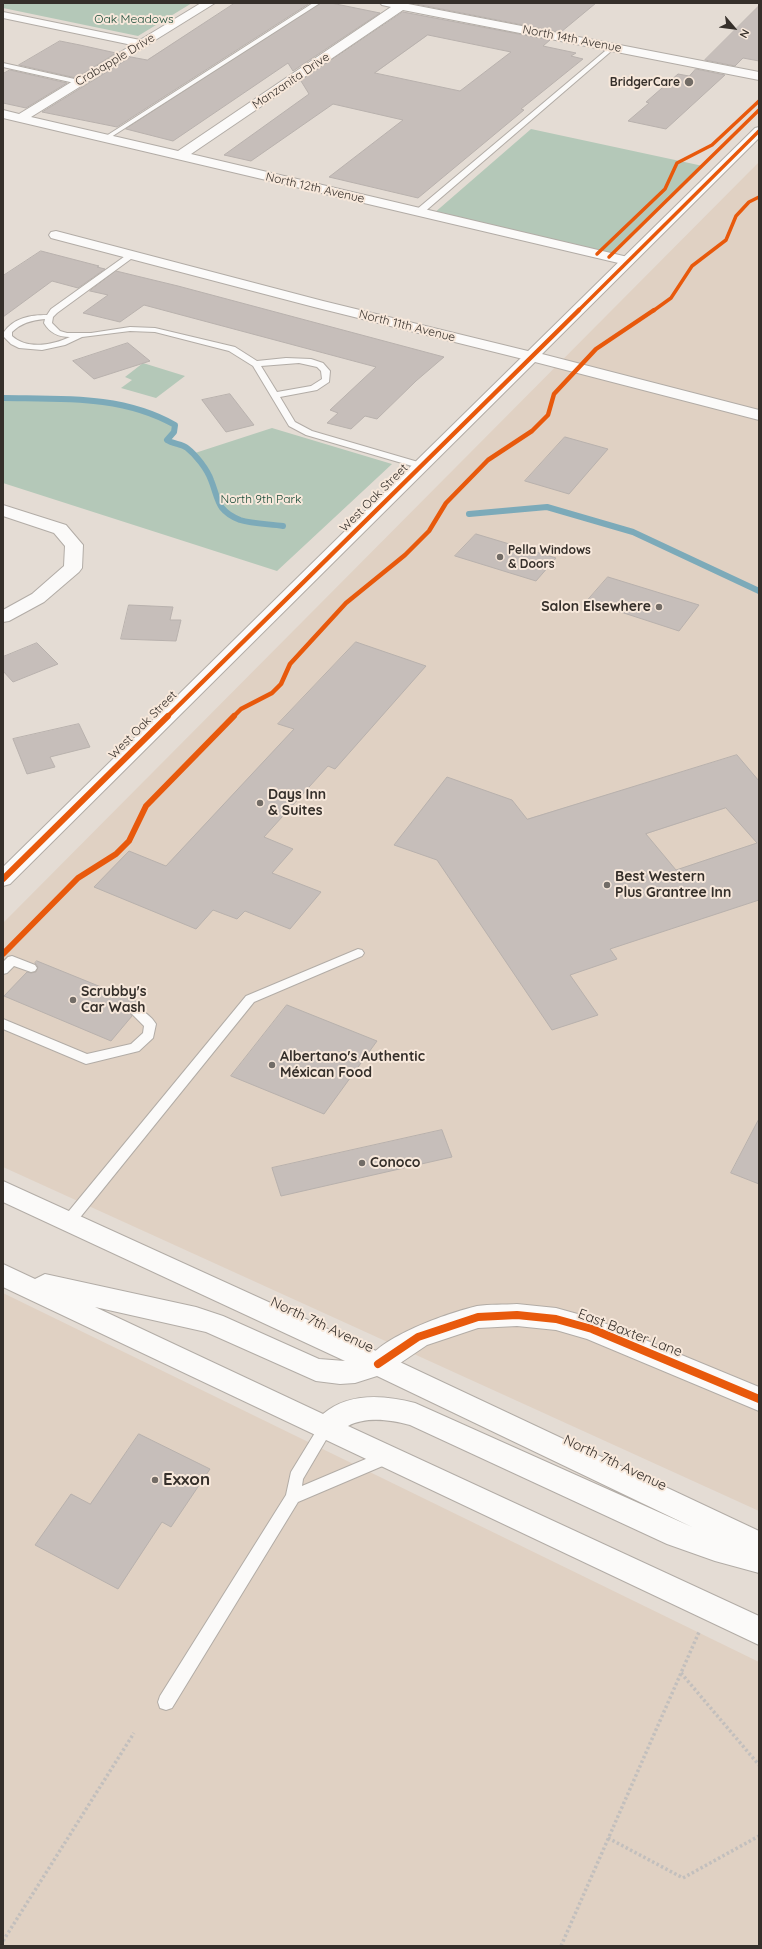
<!DOCTYPE html>
<meta charset="utf-8">
<style>
body{margin:0}
#map{position:relative;width:762px;height:1949px;overflow:hidden;background:#e4dcd4;font-family:Quicksand,sans-serif}
canvas{display:block}
.frame{position:absolute;inset:0;border:4px solid #352f2a;pointer-events:none}
.north{position:absolute;left:714px;top:8px;width:40px;height:40px;-webkit-text-stroke:3px #f7e8db;paint-order:stroke;rotate:118deg;font-size:11px;font-weight:700;line-height:16px;text-align:center;color:#352f2a}
.north::after{content:'';display:block;margin:auto;width:14px;height:18px;background:#352f2a;clip-path:polygon(50% 0,100% 100%,50% 72%,0 100%)}
</style>
<div id="map">
<canvas width="762" height="1949"></canvas>
<div class="frame"></div>
<div class="north">N</div>
</div>
<script>
const ctx = document.querySelector('canvas').getContext('2d');
ctx.lineJoin = 'round';
function fill(path, color) { ctx.fillStyle = color; ctx.fill(path, 'evenodd'); }
function stroke(path, color, width, dash) { ctx.strokeStyle = color; ctx.lineWidth = width; ctx.lineCap = dash ? 'butt' : 'round'; ctx.setLineDash(dash || []); ctx.stroke(path); }
function label(font, color, halo, rows, align = 'center') {
  ctx.font = font + ' Quicksand,sans-serif'; ctx.lineWidth = 4; ctx.setLineDash([]); ctx.textBaseline = 'middle'; ctx.strokeStyle = halo; ctx.fillStyle = color; for (const [text, x, y, turn = 0] of rows) {
    ctx.save(); ctx.translate(x, y); ctx.rotate((+turn || 0) * Math.PI / 180); ctx.textAlign = isNaN(turn) ? turn : align; if (halo) ctx.strokeText(text, 0, 0); ctx.fillText(text, 0, 0); ctx.restore();
  }
}
fill(new Path2D(`
 M759 162V1511L3 1167V923Z
 M3 1293 759 1662V1946H3Z`), '#e0d1c3');
fill(new Path2D(`
 M3 3H192L138 36 3 8Z
 M531 129 703 166 609 255 433 214Z
 M143 363 185 376 156 398 121 388 132 380 125 377Z
 M3 398C53 400 133 394 175 425L174 432 167 440C175 446 184 446 192 454L272 428 392 464 277 571 3 483Z`), '#b4c8b8');
stroke(new Path2D(`
 M3 398C62 399 123 395 175 425L174 432 167 440C173 444 182 444 187 448 196 455 207 469 211 480 219 500 216 510 240 520 253 524 270 524 283 526
 M469 514 547 507 633 532 759 591`), '#7caab9', 6);
const building = new Path2D(`
 M235 3H310L117 127 42 112 131 57 147 60Z
 M321 3H331L380 13 293 71 288 63 173 141 126 129Z
 M411 3H596L561 32Z
 M759 6V61L743 58 735 66 705 60Z
 M403 12 550 40 543 46 576 53 571 56 583 59 521 109 524 110 418 198 329 177 403 120 333 104 251 161 224 155 309 94 301 81ZM428 35 511 52 460 91 375 73Z
 M60 41 80 45 116 53 76 78 19 65Z
 M696 69 725 75 666 129 628 121 649 103 646 102 678 74 689 76Z
 M10 70 67 83 26 108 3 103V74Z
 M41 251 99 266 97 267 105 269 78 288 52 281 3 317V276Z
 M116 271 178 286 444 357 416 381 377 419 365 416 351 429 327 423 338 413 330 410 376 367 144 305 120 322 83 313 108 295 90 291Z
 M128 343 150 361 94 379 73 361Z
 M230 394 254 425 226 432 202 400Z
 M565 437 608 449 569 494 525 481Z
 M476 534 556 558 536 581 455 556Z
 M608 577 699 605 679 631 587 601Z
 M129 605 173 607 170 620H181L176 641 121 639Z
 M356 642 426 666 335 769 328 766 264 837 293 849 272 873 321 892 290 929 245 911 237 919 213 910 196 929 94 887 129 851 166 866 294 729 278 724Z
 M37 643 58 664 13 682 3 671V657Z
 M79 724 90 747 50 757 55 767 27 774 13 739Z
 M737 755 759 781V900L610 949 617 959 570 975 598 1015 552 1030 437 860 394 845 447 777 512 800 527 819ZM726 808 757 843 676 870 646 834Z
 M37 961 143 1004 140 1008 136 1007 131 1008 129 1012 132 1016 111 1041 4 996 27 972 31 973 36 972 38 967 35 963Z
 M287 1005 377 1041 324 1114 231 1076Z
 M759 1119V1184L731 1173Z
 M442 1130 452 1157 281 1196 272 1168Z
 M139 1434 210 1469 171 1527 162 1522 118 1589 35 1545 71 1494 90 1504Z`);
fill(building, '#c6beba');
stroke(building, '#b8b1ad', 1);
const lane = new Path2D(`
 M313 3H320L108 139 103 138Z
 M611 46 616 47 422 214H416V210Z
 M3 63 79 80 82 82 79 84 3 67Z
 M128 254 135 256 57 313 53 317 52 323 60 331 67 333H91L130 327 155 328 235 347 257 361 286 358 311 359 323 363 330 371 329 382 317 390 280 397 295 422 312 431 425 464V468H419L306 435 289 426 253 366 229 351 155 332 130 331 82 337 65 345 42 350 19 348 11 344 4 337V332C14 318 30 315 47 315L51 309ZM45 319 44 323C50 333 58 337 70 337 53 345 27 350 12 336V332C21 323 32 320 45 319ZM299 363 317 367 321 371 322 379 311 386 277 392 261 366Z
 M358 949 362 950 364 953 362 956 254 1002 74 1225 69 1226 64 1225 62 1221 64 1217 246 996Z
 M12 956 35 965 37 968 35 971 31 972 14 966 7 973 3 974V962L8 957Z
 M136 1008C143 1010 152 1017 156 1024L153 1038 139 1051 86 1064 3 1029V1019L87 1054 131 1044 143 1033 144 1026 130 1012 132 1009Z
 M326 1421 331 1423 333 1428 303 1479 302 1486 387 1450 392 1452 394 1457 392 1462 298 1502 172 1708 166 1710 160 1708 158 1702 160 1696 286 1495 291 1472 321 1423Z`);
const street = new Path2D(`
 M201 3H215L31 117 178 151 391 7 382 5 380 3H403L759 72V80L403 10 191 154 632 258 634 261 632 264 627 265 3 118V110L19 114 132 45 3 18V12L140 40Z
 M56 231 323 301 536 353 539 356 536 359 531 361 314 307 51 238 49 235 51 232Z
 M3 505 66 525 83 545 82 568 79 572 44 602 9 621 3 622V610L32 594 64 566 65 546 54 533 3 516Z`);
const secondary = new Path2D(`
 M759 127V138L542 354 759 410V420L535 362 10 884 3 886V867L755 128Z
 M517 1304 556 1308 592 1318 759 1387V1411L587 1339 556 1330 517 1326 478 1328 427 1345 387 1372 378 1375 369 1372 365 1364C378 1337 448 1313 477 1306 490 1304 504 1305 517 1304Z`);
const primary = new Path2D(`
 M3 1181 387 1356 759 1531V1573L715 1561 667 1544 410 1425C391 1420 367 1416 348 1426L759 1616V1645L3 1287V1264L35 1279 45 1274 196 1307 223 1316 319 1359 345 1361 3 1202ZM95 1307 206 1332 316 1381 340 1384 355 1383 377 1376 692 1527 415 1403C384 1395 349 1392 323 1414Z`);
stroke(lane, '#b2aca6', 2);
stroke(street, '#b2aca6', 2);
stroke(secondary, '#b2aca6', 2);
stroke(primary, '#b2aca6', 2);
stroke(new Path2D(`
 M681 1673 759 1765
 M608 1838 683 1878 759 1836
 M3 1941 134 1733
 M561 1946 699 1632`), '#c2bfbd', 3.5, [2.5, 2.5]);
fill(lane, '#fbfaf9');
fill(street, '#fbfaf9');
fill(secondary, '#fbfaf9');
fill(primary, '#fbfaf9');
stroke(new Path2D(`
 M597 254 665 189 677 163 712 145 759 101
 M609 257 759 110
 M578 311 759 131
 M653 311 671 298 692 266 726 240 736 216 749 202 759 197`), '#e8590c', 3.5);
stroke(new Path2D(`
 M167 717 579 310
 M233 717 241 709 272 693 281 684 290 664 346 603 405 555 429 531 446 503 488 460 532 431 548 415 554 394 596 349 654 310`), '#e8590c', 4.5);
stroke(new Path2D(`
 M3 879 168 716
 M3 954 78 878 116 854 129 841 146 806 234 716`), '#e8590c', 6);
stroke(new Path2D(`
 M378 1364 418 1337 478 1317 517 1315 556 1319 592 1329 759 1399`), '#e8590c', 8);
for (const [x, y, r, color] of [
 [689,82,5,"#726c66"],
 [500,557,4,"#726c66"],
 [659,607,4,"#726c66"],
 [260,803,4,"#726c66"],
 [607,885,4,"#726c66"],
 [73,1000,4,"#726c66"],
 [272,1065,4,"#726c66"],
 [362,1163,4,"#726c66"],
 [155,1480,4,"#726c66"]
]) { const dot = new Path2D(); dot.arc(x, y, r, 0, 2 * Math.PI); ctx.fillStyle = color; ctx.fill(dot); stroke(dot, '#f7e8db', 1.5); }
label('12px', '#144834', '#f7e8db', [
 ["Oak Meadows",134,19],
 ["North 9th Park",261,499]
]);
label('12px', '#352f2a', '#f7e8db', [
 ["North 14th Avenue",572,39,11],
 ["Crabapple Drive",115,60,-31],
 ["Manzanita Drive",291,81,-34],
 ["North 12th Avenue",315,188,13],
 ["North 11th Avenue",407,326,14],
 ["West Oak Street",374,498,-45],
 ["West Oak Street",143,725,-45]
]);
label('bold 12px', '#352f2a', '#f7e8db', [
 ["BridgerCare",680,82],
 ["Pella Windows",508,550,"left"],
 ["& Doors",508,564,"left"]
], 'right');
label('bold 14px', '#352f2a', '#f7e8db', [
 ["Salon Elsewhere",651,607,"right"],
 ["Days Inn",268,795],
 ["& Suites",268,811],
 ["Best Western",615,877],
 ["Plus Grantree Inn",615,893],
 ["Scrubby's",81,992],
 ["Car Wash",81,1008],
 ["Albertano's Authentic",280,1057],
 ["Méxican Food",280,1073],
 ["Conoco",370,1163]
], 'left');
label('14px', '#352f2a', '#f7e8db', [
 ["North 7th Avenue",322,1325,25],
 ["East Baxter Lane",630,1333,21],
 ["North 7th Avenue",615,1463,25]
]);
label('bold 17px', '#352f2a', '#f7e8db', [
 ["Exxon",163,1480]
], 'left');
</script>
